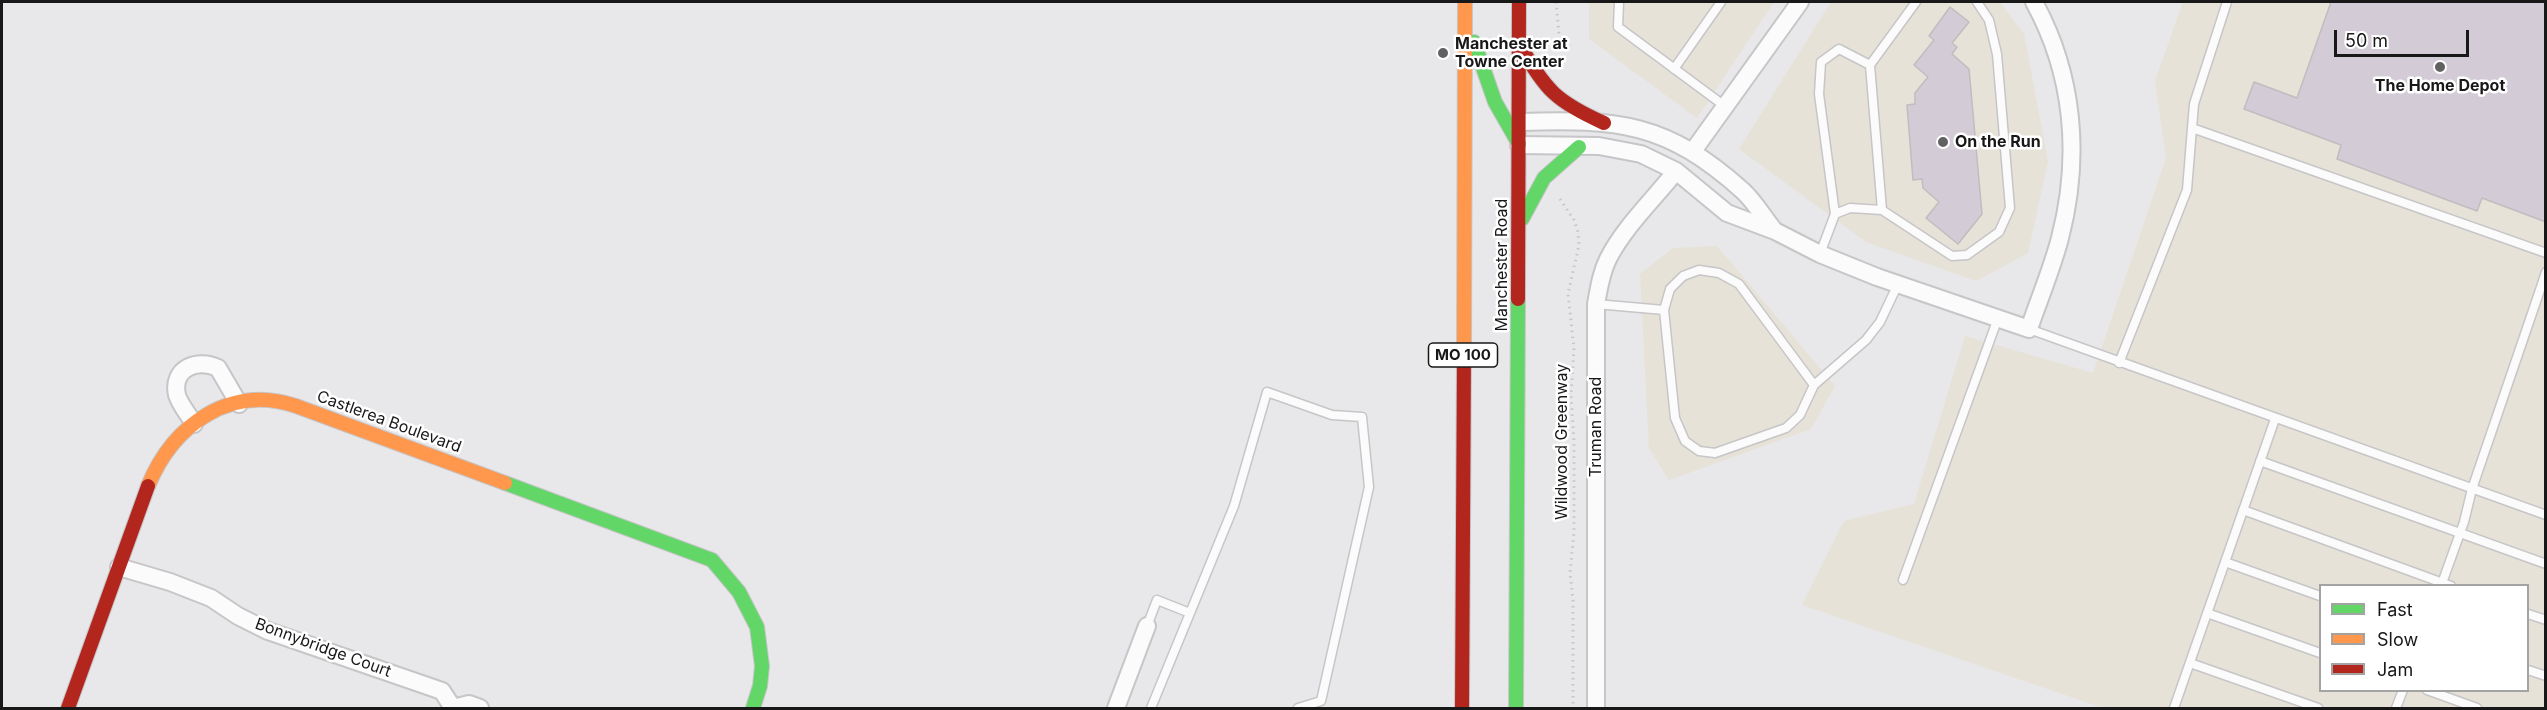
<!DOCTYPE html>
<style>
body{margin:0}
#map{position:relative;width:2547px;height:710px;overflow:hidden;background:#e8e7e9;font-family:Inter,sans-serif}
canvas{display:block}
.frame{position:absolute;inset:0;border:3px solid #191819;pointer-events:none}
.legend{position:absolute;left:2319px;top:584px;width:210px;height:108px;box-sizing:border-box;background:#fff;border:2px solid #a3a3a3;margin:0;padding:8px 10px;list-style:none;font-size:18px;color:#191819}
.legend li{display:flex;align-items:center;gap:12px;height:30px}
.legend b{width:30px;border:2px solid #a3a3a3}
.scale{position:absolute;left:2334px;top:30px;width:135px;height:27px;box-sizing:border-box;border:3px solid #191819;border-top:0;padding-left:8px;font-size:18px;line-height:21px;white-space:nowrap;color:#191819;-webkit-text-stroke:4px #fff;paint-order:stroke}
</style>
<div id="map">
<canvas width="2547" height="710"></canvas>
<div class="frame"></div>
<ul class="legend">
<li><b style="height:8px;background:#63d668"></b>Fast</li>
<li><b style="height:8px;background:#ff974d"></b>Slow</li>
<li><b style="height:8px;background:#b3261e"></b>Jam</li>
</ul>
<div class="scale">50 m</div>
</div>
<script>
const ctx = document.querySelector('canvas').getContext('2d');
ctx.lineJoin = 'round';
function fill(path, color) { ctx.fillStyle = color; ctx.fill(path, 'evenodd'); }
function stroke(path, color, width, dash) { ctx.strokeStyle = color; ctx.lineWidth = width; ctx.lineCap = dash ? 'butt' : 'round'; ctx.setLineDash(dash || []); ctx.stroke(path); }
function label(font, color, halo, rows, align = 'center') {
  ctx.font = font + ' Inter,sans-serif'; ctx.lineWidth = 5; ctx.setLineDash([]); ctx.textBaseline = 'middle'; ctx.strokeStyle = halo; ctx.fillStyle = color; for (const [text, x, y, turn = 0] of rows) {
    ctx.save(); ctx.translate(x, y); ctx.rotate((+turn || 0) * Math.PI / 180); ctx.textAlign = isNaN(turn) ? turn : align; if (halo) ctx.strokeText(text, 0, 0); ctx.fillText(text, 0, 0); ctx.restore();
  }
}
fill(new Path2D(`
 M1589 2H1774L1697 118 1589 39Z
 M1831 2H2000L2024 34 2048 161 2028 253 1976 281 1866 242 1739 149Z
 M2183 2H2545V708H2103L1802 605 1844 521 1914 504 1965 336 2093 373 2166 158 2155 81ZM2320 586H2528V690H2320Z
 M1717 246 1835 386 1811 429 1669 480 1649 448 1640 274 1673 248Z`), '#e7e2d7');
const building = new Path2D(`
 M2331 2H2546V222L2482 198 2477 211 2337 159 2341 145 2244 109 2254 82 2297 98Z
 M1950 7 1969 22 1952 43 1957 47 1952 54 1969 69 1982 214 1958 244 1926 218 1939 202 1923 188 1922 179 1913 180 1907 105 1915 104V93L1928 77 1914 65 1934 40 1929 36Z`);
fill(building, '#d3ccd7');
stroke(building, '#bebdbf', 1.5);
const lane = new Path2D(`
 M1619 2 1618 27 1726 107
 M2227 2 2194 104 2192 128 2546 253
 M1674 69 1721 2
 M1882 210 1870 65 1916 2
 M1835 214 1819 94 1821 62 1839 49 1870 65
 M1820 254 1835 214 1850 208 1882 210 1952 256 1967 255 1999 232 2010 208 1997 54 1989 20 1977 2
 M2545 285 2542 284 2546 272
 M1596 304 1664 310
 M2029 329 2546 515
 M2119 363 2187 190 2192 128
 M1814 385 1739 284 1719 273 1699 270 1683 276 1670 289 1664 310 1675 418 1685 441 1699 451 1715 453 1786 428 1800 415 1814 385 1866 340 1880 322 1898 284
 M2260 461 2546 564
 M2243 510 2451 586
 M2225 562 2320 596
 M1903 580 1998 318
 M2441 586 2464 522 2472 489 2542 284
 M2207 613 2320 653
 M2528 614 2546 620
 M1147 626 1157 600 1190 613
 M2190 663 2318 708
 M2528 670 2546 676
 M2427 690 2477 708
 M1151 708 1234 506 1267 392 1332 415 1362 417 1369 487 1321 701 1298 708
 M2174 708 2275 419
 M2396 708 2403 690`);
const street = new Path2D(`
 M1519 122C1619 119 1666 122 1743 191 1755 202 1764 218 1774 230
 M1519 145 1599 146 1641 154 1676 171 1727 213 1775 231 1820 254 1877 277 2029 329C2039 299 2052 269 2060 238 2081 157 2074 75 2034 2
 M1693 151 1800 2
 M194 424C189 415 180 405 177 395 171 368 198 358 218 368L239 404
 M119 567 170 582 211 598 238 616 268 631 442 691 453 708 469 704 480 708
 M1116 708 1147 626
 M1596 708V304C1599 288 1601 273 1608 259 1624 227 1654 199 1676 171`);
const fast = new Path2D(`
 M1474 42 1495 102 1519 144
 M1522 219 1544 178 1579 147
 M505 483 712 560 739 592 757 627 762 666 760 686 753 708
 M1516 708 1518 299`);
const slow = new Path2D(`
 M1464 352 1465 2
 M148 486C173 425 230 384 296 406L505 483`);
const jam = new Path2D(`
 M1520 45C1545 90 1557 102 1604 123
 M1518 299 1519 2
 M68 708 148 486
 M1462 708 1464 352`);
stroke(lane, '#c6c5c7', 11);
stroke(street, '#c6c5c7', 20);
stroke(fast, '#c6c5c7', 16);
stroke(slow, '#c6c5c7', 16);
stroke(jam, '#c6c5c7', 16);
stroke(new Path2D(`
 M1556 2 1562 66
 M1560 199 1574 220 1578 232 1579 245 1568 294 1574 348 1571 395 1574 441V532L1570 573 1573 600V708`), '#c7c6c7', 3, [1.5, 4.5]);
stroke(lane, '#fcfbfc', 8);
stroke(street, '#fcfbfc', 16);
stroke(fast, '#63d668', 14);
stroke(slow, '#ff974d', 14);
stroke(jam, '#b3261e', 14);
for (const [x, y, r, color] of [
 [1443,53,6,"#616062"],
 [2440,67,6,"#616062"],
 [1943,142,6,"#616062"]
]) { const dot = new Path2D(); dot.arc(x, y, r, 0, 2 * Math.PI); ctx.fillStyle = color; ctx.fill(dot); stroke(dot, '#fff', 2); }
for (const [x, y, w] of [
 [1463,355,69]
]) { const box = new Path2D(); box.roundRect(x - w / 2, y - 12, w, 24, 4.5); ctx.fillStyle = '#fff'; ctx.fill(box); stroke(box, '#191819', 1.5); }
label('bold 15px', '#191819', null, [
 ["MO 100",1463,355]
]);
label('bold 16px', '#191819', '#fff', [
 ["Manchester at",1455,44],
 ["Towne Center",1455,62],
 ["The Home Depot",2440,86,"center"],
 ["On the Run",1955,142]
], 'left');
label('16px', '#191819', '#fff', [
 ["Manchester Road",1502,265,-90],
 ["Castlerea Boulevard",389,422,20],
 ["Truman Road",1596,427,-90],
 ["Wildwood Greenway",1562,442,-90],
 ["Bonnybridge Court",323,648,20]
]);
</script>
